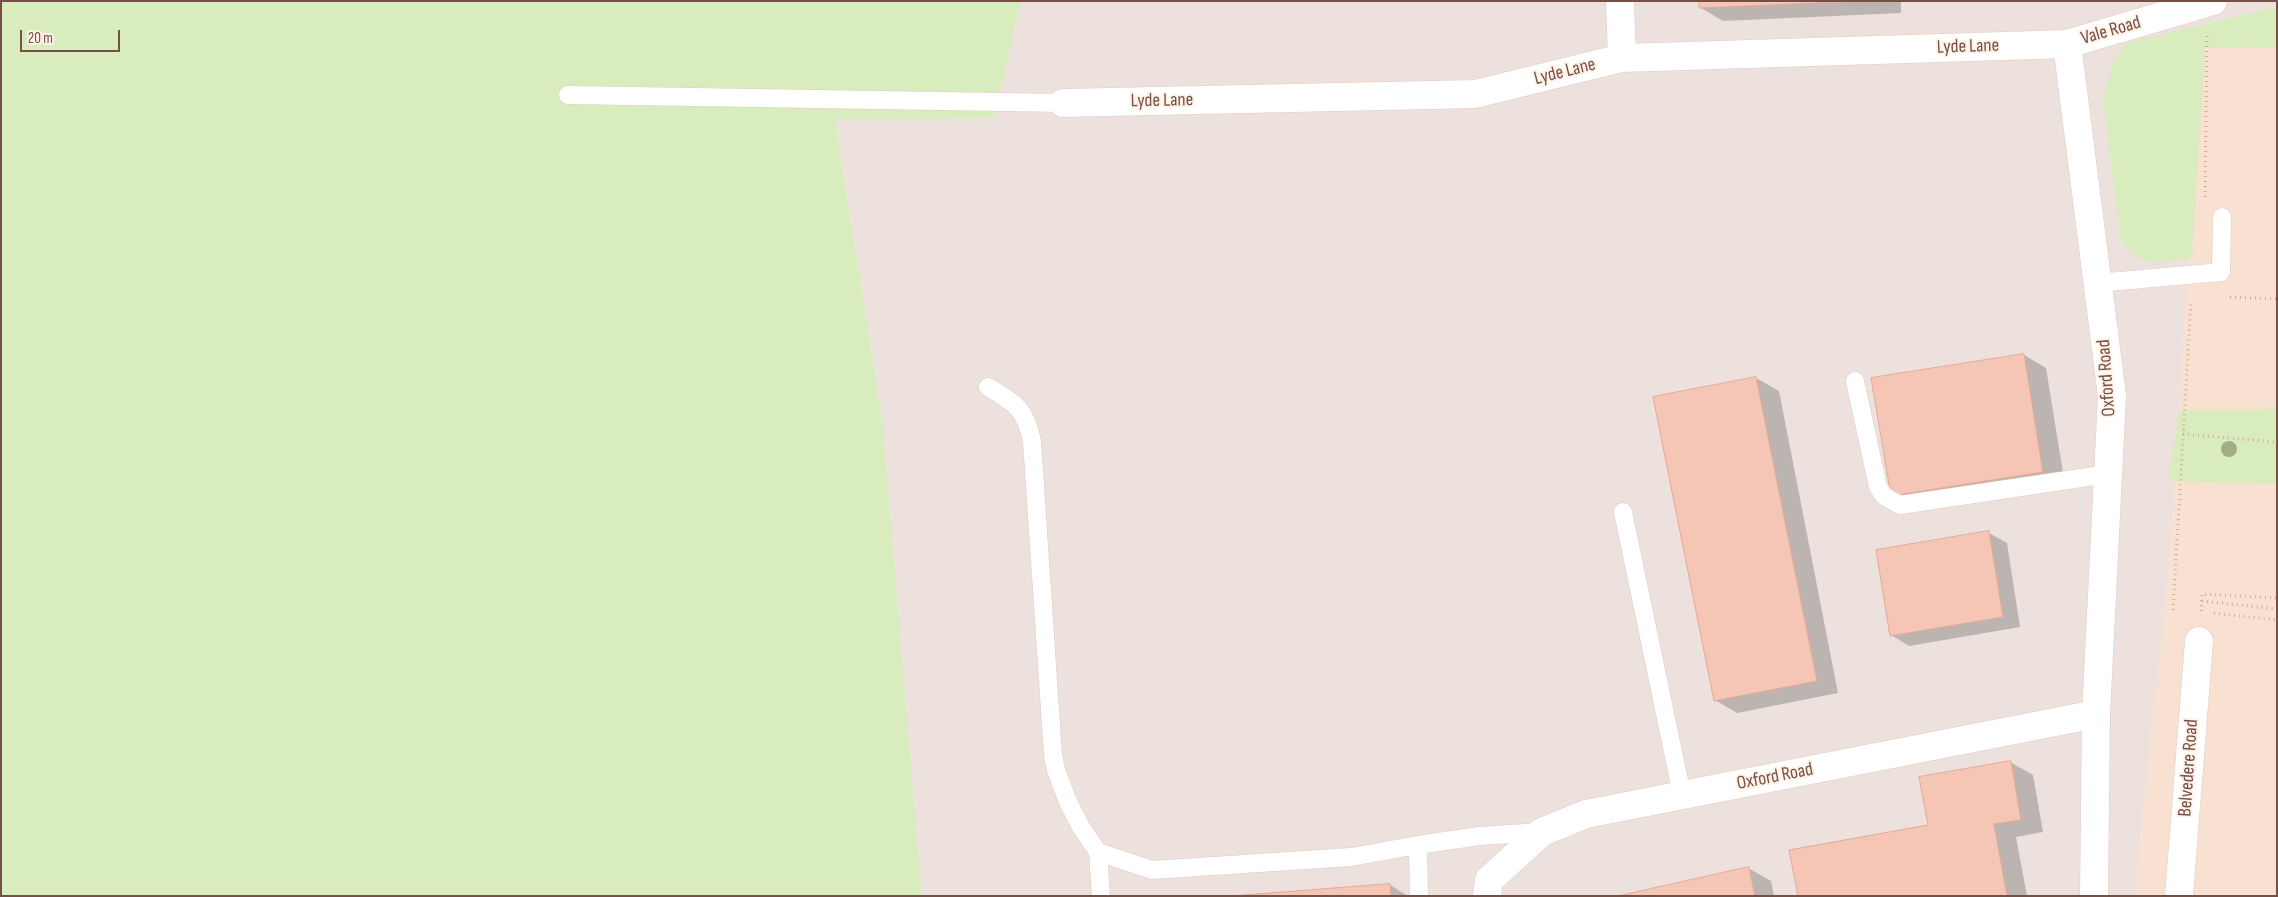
<!DOCTYPE html>
<style>
body{margin:0}
#map{position:relative;width:2278px;height:897px;overflow:hidden;background:#feeee0;font-family:"Sofia Sans Condensed",sans-serif}
canvas{display:block}
.frame{position:absolute;inset:0;border:2px solid #764f46;pointer-events:none}
.scale{position:absolute;left:20px;top:30px;width:100px;height:22px;box-sizing:border-box;border:2px solid #764f46;border-top:0;padding-left:6px;font-size:15px;line-height:18px;white-space:nowrap;color:#764f46;-webkit-text-stroke:4px #fff2e8;paint-order:stroke}
</style>
<div id="map">
<canvas width="2278" height="897"></canvas>
<div class="frame"></div>
<div class="scale">20 m</div>
</div>
<script>
const ctx = document.querySelector('canvas').getContext('2d');
ctx.lineJoin = 'round';
function fill(path, color) { ctx.fillStyle = color; ctx.fill(path, 'evenodd'); }
function stroke(path, color, width, dash) { ctx.strokeStyle = color; ctx.lineWidth = width; ctx.lineCap = dash ? 'butt' : 'round'; ctx.setLineDash(dash || []); ctx.stroke(path); }
function label(font, color, halo, rows, align = 'center') {
  ctx.font = font + ' "Sofia Sans Condensed",sans-serif'; ctx.lineWidth = 4; ctx.setLineDash([]); ctx.textBaseline = 'middle'; ctx.strokeStyle = halo; ctx.fillStyle = color; for (const [text, x, y, turn = 0] of rows) {
    ctx.save(); ctx.translate(x, y); ctx.rotate((+turn || 0) * Math.PI / 180); ctx.textAlign = isNaN(turn) ? turn : align; if (halo) ctx.strokeText(text, 0, 0); ctx.fillText(text, 0, 0); ctx.restore();
  }
}
fill(new Path2D(`
 M2277 16V896H2134L2169 571 2203 35Z`), '#f8e1d1');
fill(new Path2D(`
 M1021 1H2277V16L2203 36 2169 571 2134 896H922L883 425 835 119 994 118Z`), '#ece1dc');
fill(new Path2D(`
 M1 1H1021L994 118 835 120 883 425 922 896H1Z
 M2277 7V47L2205 48 2192 257C2161 263 2141 271 2121 239L2103 100 2114 60 2127 43Z
 M2277 409V484L2168 481 2179 410Z`), '#d8ecbe');
fill(new Path2D(`
 M1701 1H1901V13L1723 21 1701 8Z
 M2024 355 2046 368 2065 485 1914 509 1892 496Z
 M1756 378 1779 391 1838 693 1737 713 1715 700Z
 M1989 533 2007 543 2020 627 1909 646 1891 635Z
 M2010 762 2033 775 2043 832 2016 837 2027 896H1799L1930 826Z
 M1748 868 1771 881 1774 896H1624Z
 M1390 885 1408 896H1249Z`), '#0003');
const building = new Path2D(`
 M1699 1H1863L1700 8Z
 M2024 354 2043 472 1891 496 1871 378Z
 M1756 377 1817 681 1714 701 1653 397Z
 M1989 531 2003 617 1890 636 1876 550Z
 M2011 761 2021 820 1994 824 2007 896H1798L1789 850 1928 825 1919 777Z
 M1749 867 1755 896H1618Z
 M1390 884 1391 896H1232Z`);
fill(building, '#f5c5b6');
stroke(building, '#e9a895', 1);
const service = new Path2D(`
 M568 95 1063 103
 M2097 283 2221 272 2222 217
 M1855 381 1878 487 1884 496 1900 505 2108 474
 M988 387C1015 403 1025 408 1032 441L1053 755 1056 770 1068 802 1081 827 1098 852 1152 870 1351 857 1418 845
 M1623 512 1682 795
 M1098 852 1101 896
 M1419 896 1418 845 1479 836 1542 832`);
const minor = new Path2D(`
 M1620 1 1622 58
 M2067 44 2112 396 2096 714 2094 896
 M1063 103 1475 94 1622 58 2067 44 2213 1
 M1487 896 1489 880 1542 832 1586 814 2096 714
 M2179 896 2199 641`);
stroke(service, '#e4cabf', 19);
stroke(minor, '#e4cabf', 29);
stroke(new Path2D(`
 M2205 197 2207 33
 M2230 297 2277 299
 M2183 434 2277 442
 M2202 601 2277 609
 M2173 610 2191 301
 M2201 611 2202 594 2277 598
 M2214 613 2277 620`), '#daa899', 3, [1, 4]);
stroke(service, '#fff', 18);
stroke(minor, '#fff', 28);
ctx.fillStyle = '#a2ad85';
for (const [x, y] of [
 [2229,449]
]) { ctx.beginPath(); ctx.arc(x, y, 8, 0, 2 * Math.PI); ctx.fill(); }
label('19px', '#764f46', '#fff2e8', [
 ["Vale Road",2111,31,-16],
 ["Lyde Lane",1968,47,-2],
 ["Lyde Lane",1565,72,-14],
 ["Lyde Lane",1162,101,-1],
 ["Oxford Road",2107,378,-94],
 ["Belvedere Road",2189,768,-86],
 ["Oxford Road",1775,777,-11]
]);
</script>
